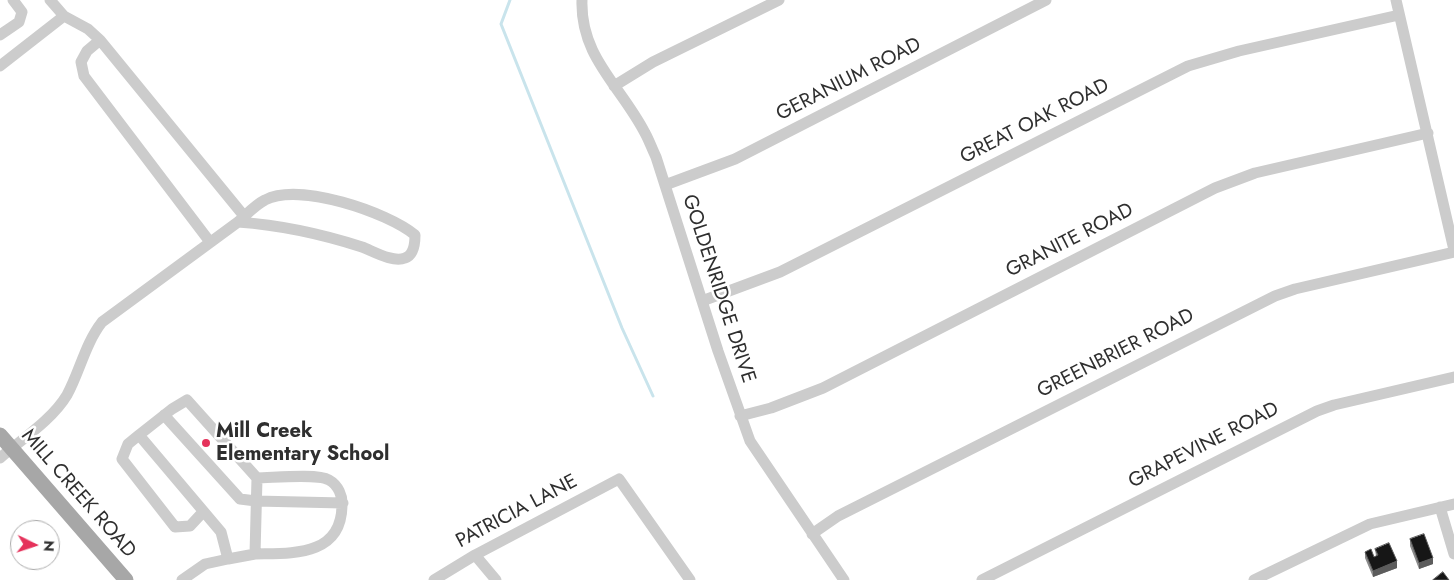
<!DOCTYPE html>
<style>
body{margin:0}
#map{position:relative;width:1454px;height:580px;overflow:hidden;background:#fff;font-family:Jost,sans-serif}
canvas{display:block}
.north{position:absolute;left:10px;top:520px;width:50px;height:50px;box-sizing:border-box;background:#fff;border:1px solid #acacac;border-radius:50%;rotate:94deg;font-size:14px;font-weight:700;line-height:20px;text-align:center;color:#2f2f2f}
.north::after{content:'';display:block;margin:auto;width:18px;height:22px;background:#e5325b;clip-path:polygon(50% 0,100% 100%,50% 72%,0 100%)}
</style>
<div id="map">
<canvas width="1454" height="580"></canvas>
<div class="north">N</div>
</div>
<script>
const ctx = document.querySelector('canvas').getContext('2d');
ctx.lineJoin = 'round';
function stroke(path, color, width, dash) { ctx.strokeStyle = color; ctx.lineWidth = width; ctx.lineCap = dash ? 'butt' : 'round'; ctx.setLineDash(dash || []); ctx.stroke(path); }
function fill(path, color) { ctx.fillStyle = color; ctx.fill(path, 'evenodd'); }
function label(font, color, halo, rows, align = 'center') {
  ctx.font = font + ' Jost,sans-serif'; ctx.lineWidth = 5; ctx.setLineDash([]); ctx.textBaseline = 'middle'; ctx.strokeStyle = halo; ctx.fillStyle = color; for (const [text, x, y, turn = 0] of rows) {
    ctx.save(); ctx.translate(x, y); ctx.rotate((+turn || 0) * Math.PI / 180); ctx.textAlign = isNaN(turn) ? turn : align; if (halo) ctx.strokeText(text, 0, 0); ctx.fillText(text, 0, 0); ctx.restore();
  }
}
stroke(new Path2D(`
 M510 0 501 24 622 328 653 396`), '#c9e4ec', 3);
stroke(new Path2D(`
 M50 0 64 16
 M582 0C580 57 621 86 645 133 649 140 652 149 656 157L718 351 750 441 844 580
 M1396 0 1454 250
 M0 35 19 22 22 12 13 0
 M0 66 64 16 88 29 100 40
 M614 86 653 62 779 0
 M665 185 735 159 1046 0
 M210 242 84 76 81 62 87 51 100 40 244 216
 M702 301 780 272 1188 66 1239 51 1399 15
 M164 415 240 499 256 501 343 503
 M740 416 771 408 823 388 1215 188 1255 173 1428 133
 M139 435 172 409 187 400 257 478 255 554 228 559
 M0 458C22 439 52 420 67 395 80 371 85 344 102 322L238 222C279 225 322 234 362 247 373 251 393 263 405 258 414 255 415 244 415 235 387 212 299 182 265 200 255 205 246 215 238 222
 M1440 507 1454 554
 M812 534 838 516 1275 296 1295 289 1454 252
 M255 554C291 553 341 557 342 506 343 496 338 485 329 480 317 473 272 478 257 478
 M475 555 496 580
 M182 580 205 564 228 559 221 532 139 435 128 444 122 459 175 527 190 526 203 512
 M434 580 475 555 619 479 690 580
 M982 580 1317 411 1334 405 1454 377
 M1254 580 1370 524 1454 504`), '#ccc', 11);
stroke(new Path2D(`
 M0 435 126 580`), '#a7a7a7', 15);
fill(new Path2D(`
 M1410 539 1433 564 1419 569 1410 546Z
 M1375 549 1397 568 1373 577 1365 558V552L1374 557 1376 556Z`), '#8a8a8a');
fill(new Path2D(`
 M1433 558V564L1419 569V563Z
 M1397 561V568L1373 577V571Z`), '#5c5c5c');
const building = new Path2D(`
 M1424 534 1433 558 1419 563 1410 539Z
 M1389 543 1397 561 1373 571 1365 552 1371 549 1374 557 1378 555 1375 549Z
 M1443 572 1449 580H1433Z`);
fill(building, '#161616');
stroke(building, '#5c5c5c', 1);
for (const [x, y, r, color] of [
 [206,443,5,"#e5325b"]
]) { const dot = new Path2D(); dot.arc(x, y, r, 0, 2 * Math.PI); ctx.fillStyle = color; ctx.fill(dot); stroke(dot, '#fff', 2); }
label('20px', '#2f2f2f', '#fff', [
 ["GERANIUM ROAD",849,80,-27],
 ["GREAT OAK ROAD",1035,122,-27],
 ["GRANITE ROAD",1070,241,-27],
 ["GOLDENRIDGE DRIVE",718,289,72],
 ["GREENBRIER ROAD",1116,354,-27],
 ["GRAPEVINE ROAD",1204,446,-27],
 ["MILL CREEK ROAD",78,494,49],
 ["PATRICIA LANE",517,512,-28]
]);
label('bold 20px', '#2f2f2f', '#fff', [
 ["Mill Creek",216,432],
 ["Elementary School",216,455]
], 'left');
</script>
